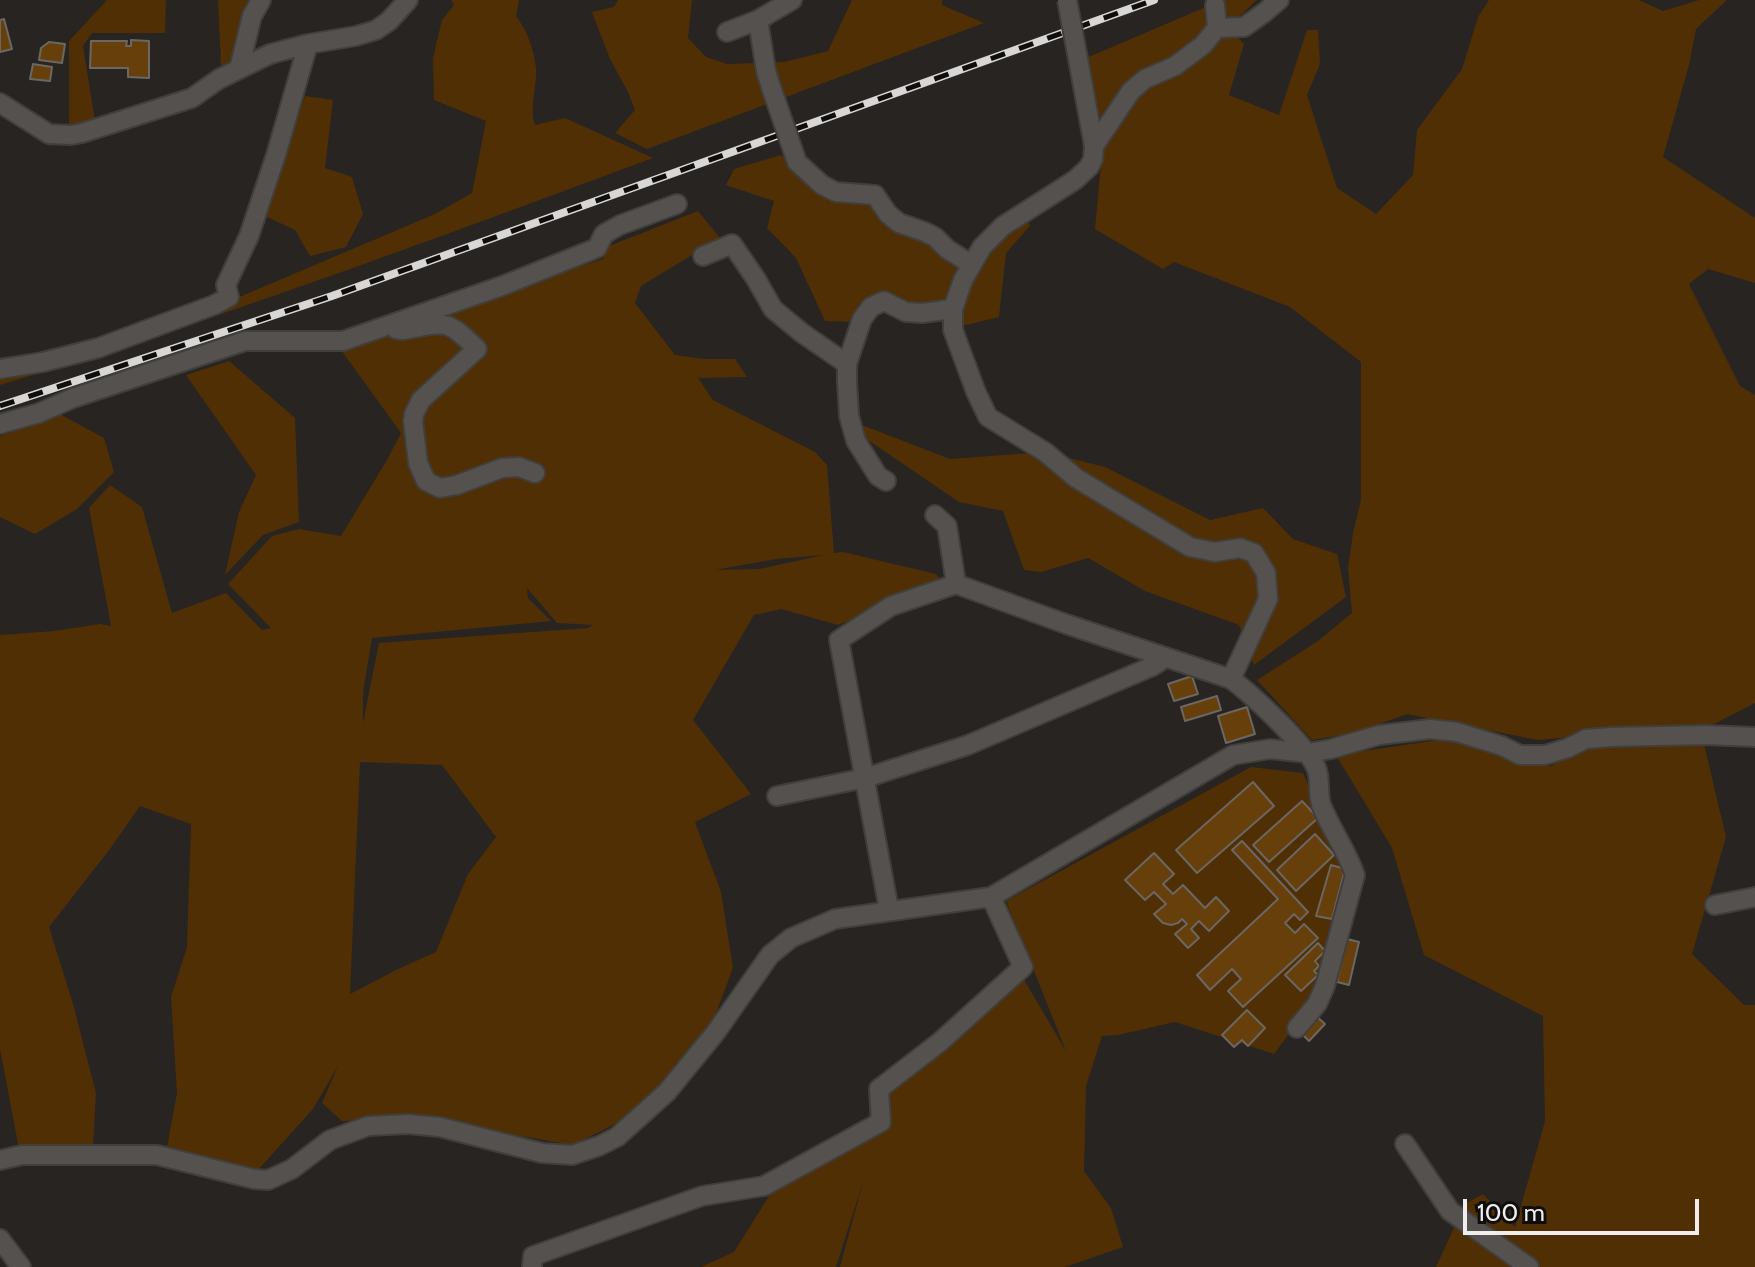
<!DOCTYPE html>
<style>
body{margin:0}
#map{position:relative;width:1755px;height:1267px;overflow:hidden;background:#272422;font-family:Cabin,sans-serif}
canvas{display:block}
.scale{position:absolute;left:1463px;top:1199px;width:236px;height:36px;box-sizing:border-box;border:4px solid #f0eeec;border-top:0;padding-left:10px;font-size:24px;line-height:28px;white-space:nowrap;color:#f0eeec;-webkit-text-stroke:6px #0f0e0d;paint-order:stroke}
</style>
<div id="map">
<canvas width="1755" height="1267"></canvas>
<div class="scale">100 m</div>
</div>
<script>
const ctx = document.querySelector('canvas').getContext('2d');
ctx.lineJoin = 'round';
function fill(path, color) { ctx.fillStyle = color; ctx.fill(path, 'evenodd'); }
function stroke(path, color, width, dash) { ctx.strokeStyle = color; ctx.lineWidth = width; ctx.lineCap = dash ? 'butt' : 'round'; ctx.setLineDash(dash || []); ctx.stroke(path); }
fill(new Path2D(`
 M107 0H166L165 33H92L83 46 95 121 69 126V41Z
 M218 0H261L237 59 221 66Z
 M451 0H519L516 16C527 30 534 50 536 68 537 88 529 106 535 125L565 118 653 158C437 238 221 319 0 385V376L237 298 435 214 472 193 486 121 434 100 433 58 442 20 454 5Z
 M618 0H692L688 38 706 57 727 64 784 62 828 51 852 0H942V5L984 23 647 149 615 133 635 110 628 92 610 59 592 12 614 7Z
 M1222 0H1257L1228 27 1244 44 1229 95 1279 115 1307 30H1318L1320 64 1307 95 1337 188 1376 214 1413 175 1417 130 1462 69 1478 17 1489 0H1639L1663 11 1699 0H1727L1696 29 1689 65 1663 157 1755 218V283L1708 269 1689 284 1740 386 1755 395V703L1714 724 1538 740 1407 714 1354 733 1312 740 1257 680 1318 641 1352 613 1348 568 1353 533 1361 500V362L1290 307 1174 262 1163 269 1095 229 1104 131 1084 59Z
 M305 96 333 100 325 168 352 177 363 214 346 247 310 256 295 230 265 216Z
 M781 155 796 167 871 202 926 237 971 273 1005 230 1026 217 1030 226 1006 253 999 317 962 326 965 303 908 309 877 296 853 322 825 321 796 258 767 228 774 201 726 185 734 169Z
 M698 211 720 238 641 286 635 303 675 355 703 359H735L747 377 698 378 713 400 815 452 827 465 834 553 843 552 936 574 944 583 838 625 781 609 754 615 693 720 751 794 695 822 721 892 733 968 706 1040 623 1120 573 1145 421 1119 342 1121 322 1103 338 1066 313 1109 257 1171 167 1147 177 1093 171 997 187 947 191 824 140 806 110 849 49 927 73 1004 96 1093 93 1145 19 1149 0 1049V635L54 631 100 624 111 626 89 508 110 485 142 507 172 613 226 593 262 630 271 628 228 584 272 536 299 529 341 536 387 460 401 433 341 350 500 292 603 259 609 246ZM824 555 759 569 715 570 776 559ZM527 588 557 623 593 625 588 628 379 643 363 723V692L372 638 551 621 528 598ZM360 762 442 765 496 837 468 874 436 952 396 970 350 994Z
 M229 361 295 418 299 522 263 535 225 575 239 512 256 475 186 375Z
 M60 414 104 438 114 472 77 509 35 534 0 517V436Z
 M854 422 950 459 1045 452 1105 467 1210 520 1263 508 1293 539 1337 554 1346 597 1254 665 1239 625 1145 591 1088 558 1041 572 1024 570 1003 511 959 502 868 440Z
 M1452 738 1500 756 1551 766 1583 748 1704 744 1726 837 1692 954 1744 1005H1755V1267H1436L1465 1204 1483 1194 1515 1227 1545 1121 1543 1016 1424 955 1392 848 1336 755Z
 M1251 767 1303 773 1347 873 1332 936 1307 1010 1274 1054 1175 1022 1118 1035 1102 1036 1086 1086 1084 1171 1111 1208 1123 1247 1065 1267H840L863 1182 836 1267H701L734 1252 771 1193 877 1132 879 1089 1023 978 1066 1051 1006 901Z`), '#502f04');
const building = new Path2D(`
 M4 19 12 49 0 52V20Z
 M131 40 149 41V78L128 77V68H90L91 41H127L126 46H131Z
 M49 42 65 44 62 63 39 60 41 48Z
 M33 64 52 67 50 81 30 79Z
 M1192 676 1198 694 1174 701 1168 684Z
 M1217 696 1221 710 1185 721 1181 707Z
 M1247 707 1255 734 1226 743 1218 716Z
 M1253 782 1274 806 1197 873 1176 850Z
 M1302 801 1318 818 1269 862 1253 845Z
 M1315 834 1334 855 1296 891 1277 870Z
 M1242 841 1308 912 1300 920 1294 914 1285 923 1295 933 1304 924 1318 938 1243 1007 1228 991 1241 979 1232 969 1210 990 1197 975 1278 899 1232 850Z
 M1154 853 1174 874 1163 884 1173 894 1183 885 1205 908 1216 897 1229 911 1209 931 1199 921 1191 929 1199 938 1188 948 1175 934 1187 924 1182 919 1178 923 1171 925 1163 923 1154 914 1166 904 1154 892 1145 900 1125 880Z
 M1331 865 1345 869 1332 919 1316 916Z
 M1347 939 1359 942 1349 985 1337 982Z
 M1318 943 1325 951 1315 961 1319 966 1314 971 1318 975 1301 991 1285 975Z
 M1247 1010 1265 1028 1248 1046 1242 1040 1234 1047 1222 1035Z
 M1315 1015 1325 1024 1309 1041 1300 1032Z`);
fill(building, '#673f0b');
stroke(building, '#6a6764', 2);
const street = new Path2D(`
 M1215 5 1217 28
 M758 20 766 71 771 87
 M727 32 758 20 792 0
 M1078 59 1094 146 1093 159 1089 167 1075 180 1003 226 982 247 963 280 953 309V330L976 392 988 417 1045 452 1076 478 1190 547 1215 552 1240 548 1254 553 1266 573 1268 599 1231 679
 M239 69 252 16 261 0
 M0 103 49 134 71 135 82 133 192 98 219 79 270 54 308 44 356 36 376 30 389 21 408 0
 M1094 146 1131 91 1145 79 1175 66 1203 45 1217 28 1244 27 1265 12 1279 0
 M797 162 822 185 836 192 875 195 888 214 899 223 925 232 935 237 947 249 972 265
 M703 256 732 244 756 279 773 309 802 333 847 364
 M396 329 403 330C445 323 445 317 477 349L421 400 414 414 413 421 418 463 426 481 440 488 457 485 502 468 519 467 535 473
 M0 369 43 362 98 348 214 305 229 297 226 285 249 236 276 155 308 44
 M0 424 39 413 73 398 245 341H343L502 286 597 248 604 234 620 225 677 204
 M886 481 878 476 856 441 849 416 847 382V364L862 319 871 307 884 301 906 312 922 313 953 309
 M935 515 947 526 956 584
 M777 796 865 778 968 745 1153 666 1166 657
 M1715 905 1755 897
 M889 910 839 640 891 606 956 584 1066 624 1231 679C1251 694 1310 748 1317 770 1321 782 1317 796 1322 807 1332 831 1347 851 1355 875L1325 986 1317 1004 1297 1028
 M1405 1144 1450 1211 1529 1267
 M0 1160 22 1155H157L254 1179 268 1180 292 1169 330 1140 368 1126 408 1124 440 1127 542 1153 572 1155 599 1146 617 1137 667 1092 716 1032 770 955 791 938 835 919 991 897 1233 755 1270 749 1308 753 1331 749 1379 735 1430 729 1457 732 1502 746 1520 755H1545L1568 748 1586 739 1612 737 1705 735 1755 737
 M0 1239 21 1267
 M532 1267 533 1256 702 1196 764 1186 881 1122 879 1089 940 1042 1023 967 991 897`);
stroke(street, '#413f3c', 22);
stroke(street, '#54514e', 18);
const rail = new Path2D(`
 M0 406 332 296 1154 0`);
stroke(rail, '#d9d7d5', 8);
stroke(rail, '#0f0e0d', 5, [15]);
const streetBridge = new Path2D(`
 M1067 0 1078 59
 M771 87 797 162`);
stroke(streetBridge, '#413f3c', 22, []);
stroke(streetBridge, '#54514e', 18);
</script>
